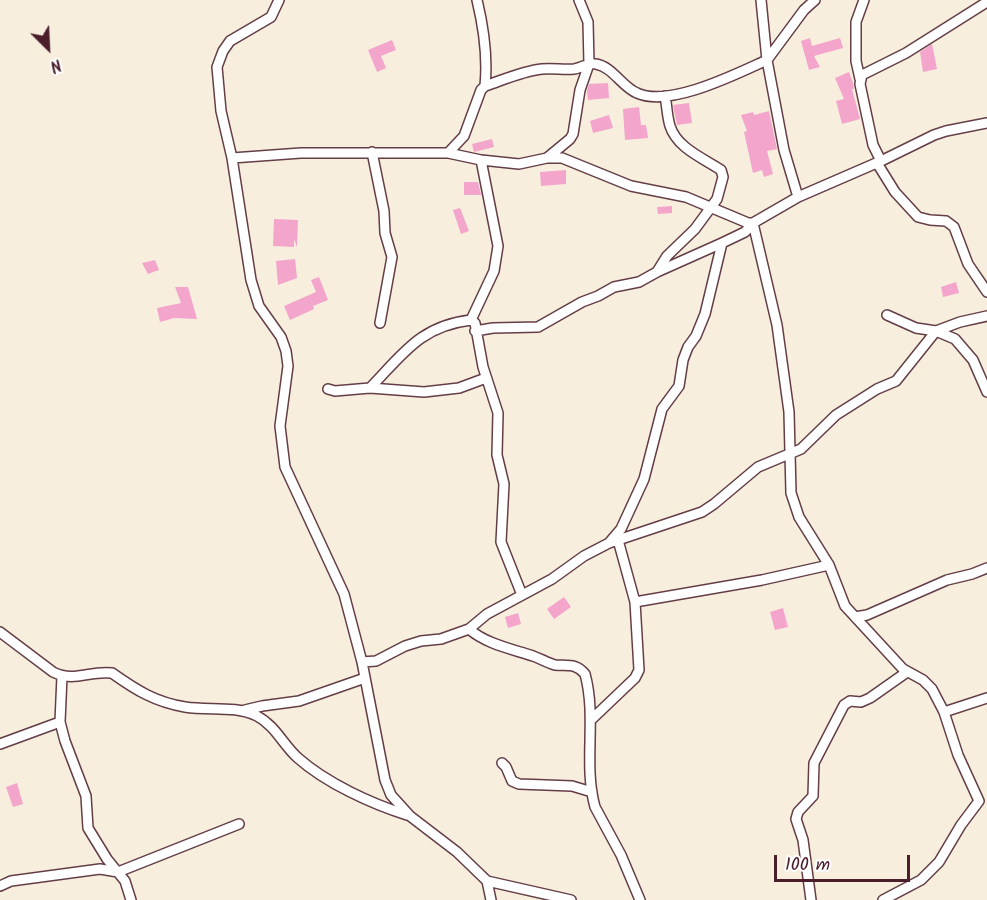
<!DOCTYPE html>
<style>
body{margin:0}
#map{position:relative;width:987px;height:900px;overflow:hidden;background:#f8eede;font-family:Kalam,sans-serif}
canvas{display:block}
.north{position:absolute;left:18px;top:18px;width:60px;height:60px;-webkit-text-stroke:4px #fff;paint-order:stroke;rotate:156deg;font-size:16px;font-weight:700;line-height:24px;text-align:center;color:#4a1f2b}
.north::after{content:'';display:block;margin:auto;width:21px;height:27px;background:#4a1f2b;clip-path:polygon(50% 0,100% 100%,50% 72%,0 100%)}
.scale{position:absolute;left:774px;top:855px;width:136px;height:27px;box-sizing:border-box;border:3px solid #4a1f2b;border-top:0;padding-left:8px;font-size:18px;line-height:21px;white-space:nowrap;color:#4a1f2b;-webkit-text-stroke:4px #fff;paint-order:stroke}
</style>
<div id="map">
<canvas width="987" height="900"></canvas>
<div class="north">N</div>
<div class="scale">100 m</div>
</div>
<script>
const ctx = document.querySelector('canvas').getContext('2d');
ctx.lineJoin = 'round';
function fill(path, color) { ctx.fillStyle = color; ctx.fill(path, 'evenodd'); }
function stroke(path, color, width, dash) { ctx.strokeStyle = color; ctx.lineWidth = width; ctx.lineCap = dash ? 'butt' : 'round'; ctx.setLineDash(dash || []); ctx.stroke(path); }
fill(new Path2D(`
 M810 38 812 46 840 38 843 48 814 56 820 67 809 70 801 41Z
 M392 40 396 50 381 56 386 68 377 72 368 50Z
 M932 44 937 69 923 72 920 52Z
 M849 72 853 83 854 89H852L860 119 842 124 836 101 844 99 835 78Z
 M608 83 609 98 588 100 587 91 589 84Z
 M689 103 692 123 677 125 673 105Z
 M639 107 641 125H646L648 138 625 140 623 109Z
 M769 111 777 149 767 151 773 174 764 177 762 170 753 173 744 132 747 131 741 115 753 112 754 115Z
 M609 115 613 128 593 133 590 121Z
 M492 139 494 147 474 152 472 144Z
 M566 170V184L541 186 540 172Z
 M464 182H478L481 195H464Z
 M672 206V213L658 214 657 207Z
 M460 208 469 231 461 234 453 210Z
 M274 219 298 220 297 247 294 239V247L273 246Z
 M295 259 297 278 278 285 276 261Z
 M155 260 159 270 148 274 142 263Z
 M319 277 328 300 313 306 314 309 290 320 284 306 316 292 311 280Z
 M956 282 959 293 943 297 941 287Z
 M175 287H188L197 319 174 318 160 322 157 308 181 303Z
 M564 597 571 607 554 619 547 609Z
 M783 608 788 627 775 630 770 612Z
 M518 613 521 624 508 628 505 617Z
 M17 783 23 804 13 807 6 787Z`), '#f3a5cb');
const street = new Path2D(`
 M279 0 271 17 230 41 223 51 217 67 221 111 232 158 251 280 259 306 281 337 286 351 288 366 280 426 285 467 344 594 362 662 385 780 391 795 410 816 457 852 487 881 571 900
 M477 0C484 29 488 56 485 86
 M860 79 856 61V22L864 0
 M372 152 384 211 385 233 392 257 380 323
 M448 153 464 136 481 90 485 86C503 80 523 71 542 69 553 68 564 70 574 69 582 68 588 62 596 64 613 67 622 87 637 93 669 108 736 74 767 60L761 0
 M232 158 301 153H448L481 160 519 164 547 158H562L631 186 686 197 748 223H753L798 197 881 161 934 135 946 131 987 123
 M547 158 570 139 573 134 580 90 589 64 588 22 579 0
 M881 161 873 145 860 84 862 75 906 53 987 2
 M877 163 895 192 918 217 930 220 946 221 954 227 968 264 987 292
 M798 197 784 150 767 60 804 10 815 0
 M753 223 777 325 789 412 791 493 799 517 829 565 845 606 903 669 923 680 932 689 944 712 958 755 979 801 961 825 939 862 921 880 883 900
 M657 272 722 243
 M887 315 916 328 936 331 955 339 973 360 987 392
 M471 320 494 271 498 246 481 160
 M475 331 493 328 538 327 582 302 598 296 614 287 639 282 657 272 667 256 695 229 717 199 723 177 721 170C703 158 677 148 670 126 667 116 667 106 665 96
 M370 388C403 354 420 326 471 320L475 323 483 367 498 413 497 455 504 484 501 542 522 595
 M328 389 335 391 370 388 424 392 459 388 486 378
 M609 543 621 529 644 479 662 409 679 386 683 360 688 347 696 336 705 314 722 243 745 232 753 223
 M635 602 762 580 829 565
 M855 617 867 615 947 580 972 574 987 568
 M469 629C486 644 512 649 533 656 541 659 548 663 555 665 568 666 576 663 585 674 597 718 583 764 595 807L621 855 640 900
 M0 632 53 672C75 683 89 670 112 673 136 690 155 702 185 707 209 711 235 705 257 716 276 726 283 745 298 758 326 783 372 804 407 815
 M362 662 376 661 405 646 421 641 441 639 469 629 487 614 552 579 584 556 609 543 702 512 714 504 758 467 801 449 836 415 877 389 896 381 936 331 960 322 987 316
 M62 676 60 722 65 741 86 796 88 828 107 859 125 881 131 900
 M245 710 262 706 299 701 365 678
 M944 712 987 698
 M592 719 635 678 639 670 635 602 618 540
 M0 744 60 722
 M502 763 506 767 512 781 519 784 572 786 592 792
 M487 881 491 900
 M0 886 11 881 100 869 118 872 239 824
 M811 900 803 840 796 819 798 812 813 796 814 763 844 705 850 701 861 702 870 698 907 672`);
stroke(street, '#643e46', 12);
stroke(street, '#fff', 9);
</script>
